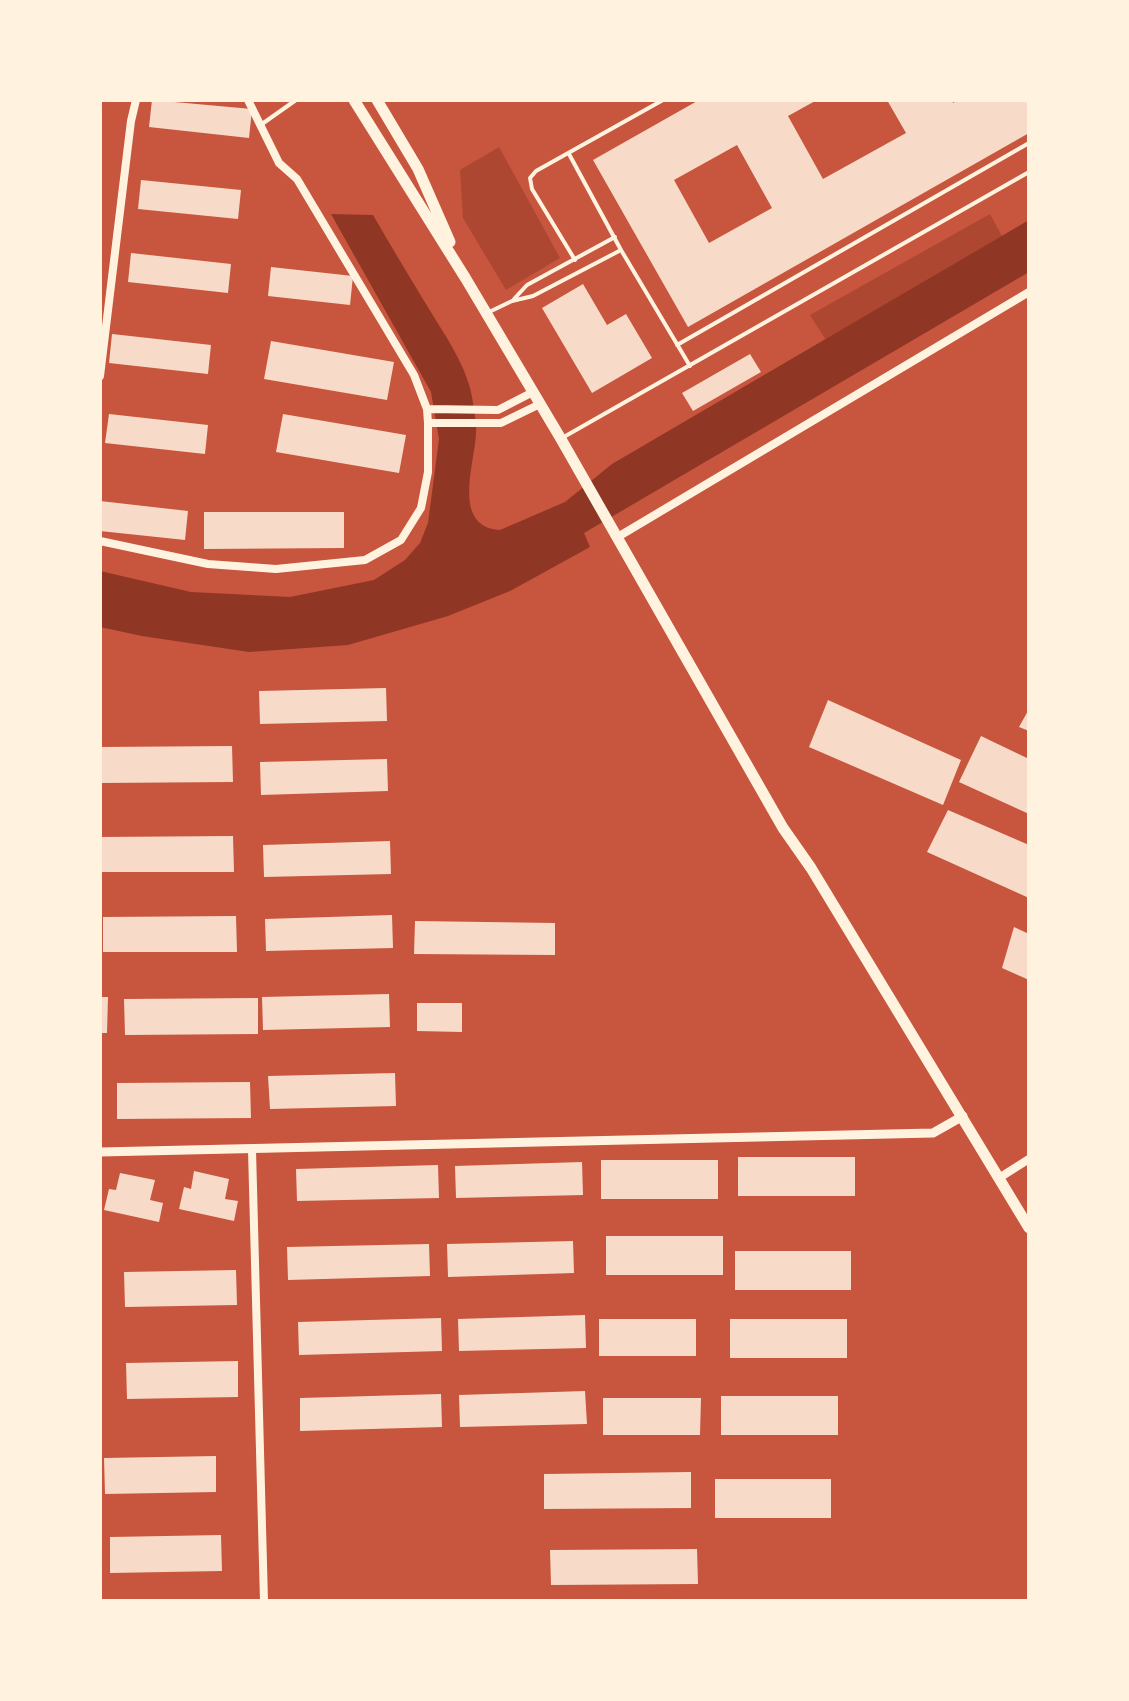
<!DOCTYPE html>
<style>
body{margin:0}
#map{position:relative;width:1129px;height:1701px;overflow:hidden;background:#c8553d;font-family:"Archivo Narrow",sans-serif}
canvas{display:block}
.frame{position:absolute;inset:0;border:102px solid #fff3e0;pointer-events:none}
</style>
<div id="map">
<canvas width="1129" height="1701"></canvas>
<div class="frame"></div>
</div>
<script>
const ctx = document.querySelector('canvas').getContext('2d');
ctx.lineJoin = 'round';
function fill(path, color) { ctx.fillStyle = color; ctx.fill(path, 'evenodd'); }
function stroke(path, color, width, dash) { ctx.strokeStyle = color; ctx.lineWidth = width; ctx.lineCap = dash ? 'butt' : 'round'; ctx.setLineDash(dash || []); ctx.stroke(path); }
fill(new Path2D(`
 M499 147 560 258 506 290 463 218 460 170Z
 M990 214 1002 236 826 340 810 315Z`), '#ae4732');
fill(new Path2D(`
 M331 214 373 215C391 246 410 278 429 309 446 337 469 369 473 403 474 412 477 423 476 433 475 463 451 527 500 530L565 502 612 464 1029 220V272L584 533 590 547 510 591 448 616 348 645 249 652 142 636 100 627V571L191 592 290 597 374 580 405 560 420 543 428 523 439 439 431 392Z`), '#8f3625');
fill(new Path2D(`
 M152 100 252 109 249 138 149 127Z
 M699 100H817L788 116 823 179 906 133 887 100H952L953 103 958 100H1029V133L688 327 593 160ZM737 145 772 208 709 243 674 180Z
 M141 180 241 190 238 219 138 209Z
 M131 253 231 264 228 293 128 282Z
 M271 267 353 276 350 305 268 296Z
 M583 284 607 325 626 314 652 358 592 393 542 308Z
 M112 334 211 345 208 374 109 363Z
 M271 341 394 362 387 400 264 379Z
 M750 354 761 372 693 411 682 393Z
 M109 414 208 425 205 454 105 443Z
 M283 414 406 435 399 473 276 452Z
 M100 501 188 511 185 540 100 531Z
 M204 512H344V548L204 549Z
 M386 688 387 721 260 724 259 691Z
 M828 700 961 760 943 805 809 747Z
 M1029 709V731L1019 727Z
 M981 736 1029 759V814L959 782Z
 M232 746 233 782 100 783V747Z
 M387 759 388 791 261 795 260 762Z
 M948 810 1029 845V898L927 852Z
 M233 836 234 872H100V837Z
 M390 841 391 874 264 877 263 845Z
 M392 915 393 948 266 951 265 919Z
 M236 916 237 952H103V917Z
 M415 921 555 923V955L414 954Z
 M1014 927 1029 934V980L1002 968Z
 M389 994 390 1027 263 1030 262 997Z
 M100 997H108L107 1033H100Z
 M258 998V1034L125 1035 124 999Z
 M417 1003H462V1032L417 1031Z
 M395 1073 396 1106 270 1109 268 1076Z
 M250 1082 251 1118 117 1119V1083Z
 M738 1157H855V1196H738Z
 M601 1160H718V1199H601Z
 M582 1162 583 1195 456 1198 455 1166Z
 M438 1165 439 1198 297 1201 296 1169Z
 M194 1171 229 1179 225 1199 238 1201 234 1221 179 1209 184 1187 191 1189Z
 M120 1173 155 1180 150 1200 163 1203 159 1222 104 1210 109 1189 116 1190Z
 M606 1236H723V1275H606Z
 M573 1241 574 1273 448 1277 447 1244Z
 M429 1244 430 1276 288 1280 287 1247Z
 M735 1251H851V1290H735Z
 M236 1270 237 1305 125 1307 124 1272Z
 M585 1315 586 1348 459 1351 458 1319Z
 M441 1318 442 1351 299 1355 298 1322Z
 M599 1319H696V1356H599Z
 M730 1319H847V1358H730Z
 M238 1361V1397L127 1399 126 1363Z
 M585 1391 587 1424 460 1427 459 1395Z
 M441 1394 442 1427 300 1431V1398Z
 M721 1396H838V1435H721Z
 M603 1398H701L700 1435H603Z
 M216 1456V1492L105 1494 104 1458Z
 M691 1472V1508L544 1509V1474Z
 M715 1479H831V1518H715Z
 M221 1535 222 1571 110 1573V1537Z
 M697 1549 698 1584 551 1585 550 1550Z`), '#f7dbc8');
stroke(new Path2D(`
 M262 124 296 100
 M569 154 621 250 690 366
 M575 260 532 189 530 178 536 171 663 100
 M514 299 527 285 615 237
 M487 313 512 301 533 296 621 250
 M677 345 1029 143
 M562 438 1029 172`), '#fff3e0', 4);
stroke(new Path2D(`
 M100 376 131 121 136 100
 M427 409 498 410 533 392
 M428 423H501L540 404
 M616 538 1029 292
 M100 541 208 564 276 569 365 560 401 540 421 508 428 472V423L427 409 414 375 297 179 279 163 248 100
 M252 1150 264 1601
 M999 1178 1029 1159`), '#fff3e0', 8);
stroke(new Path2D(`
 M100 1152 933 1133 963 1116`), '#fff3e0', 9);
stroke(new Path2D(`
 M354 100 466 279 561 439 783 828 811 868 1029 1228
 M377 100 418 169 450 242`), '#fff3e0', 11);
</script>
